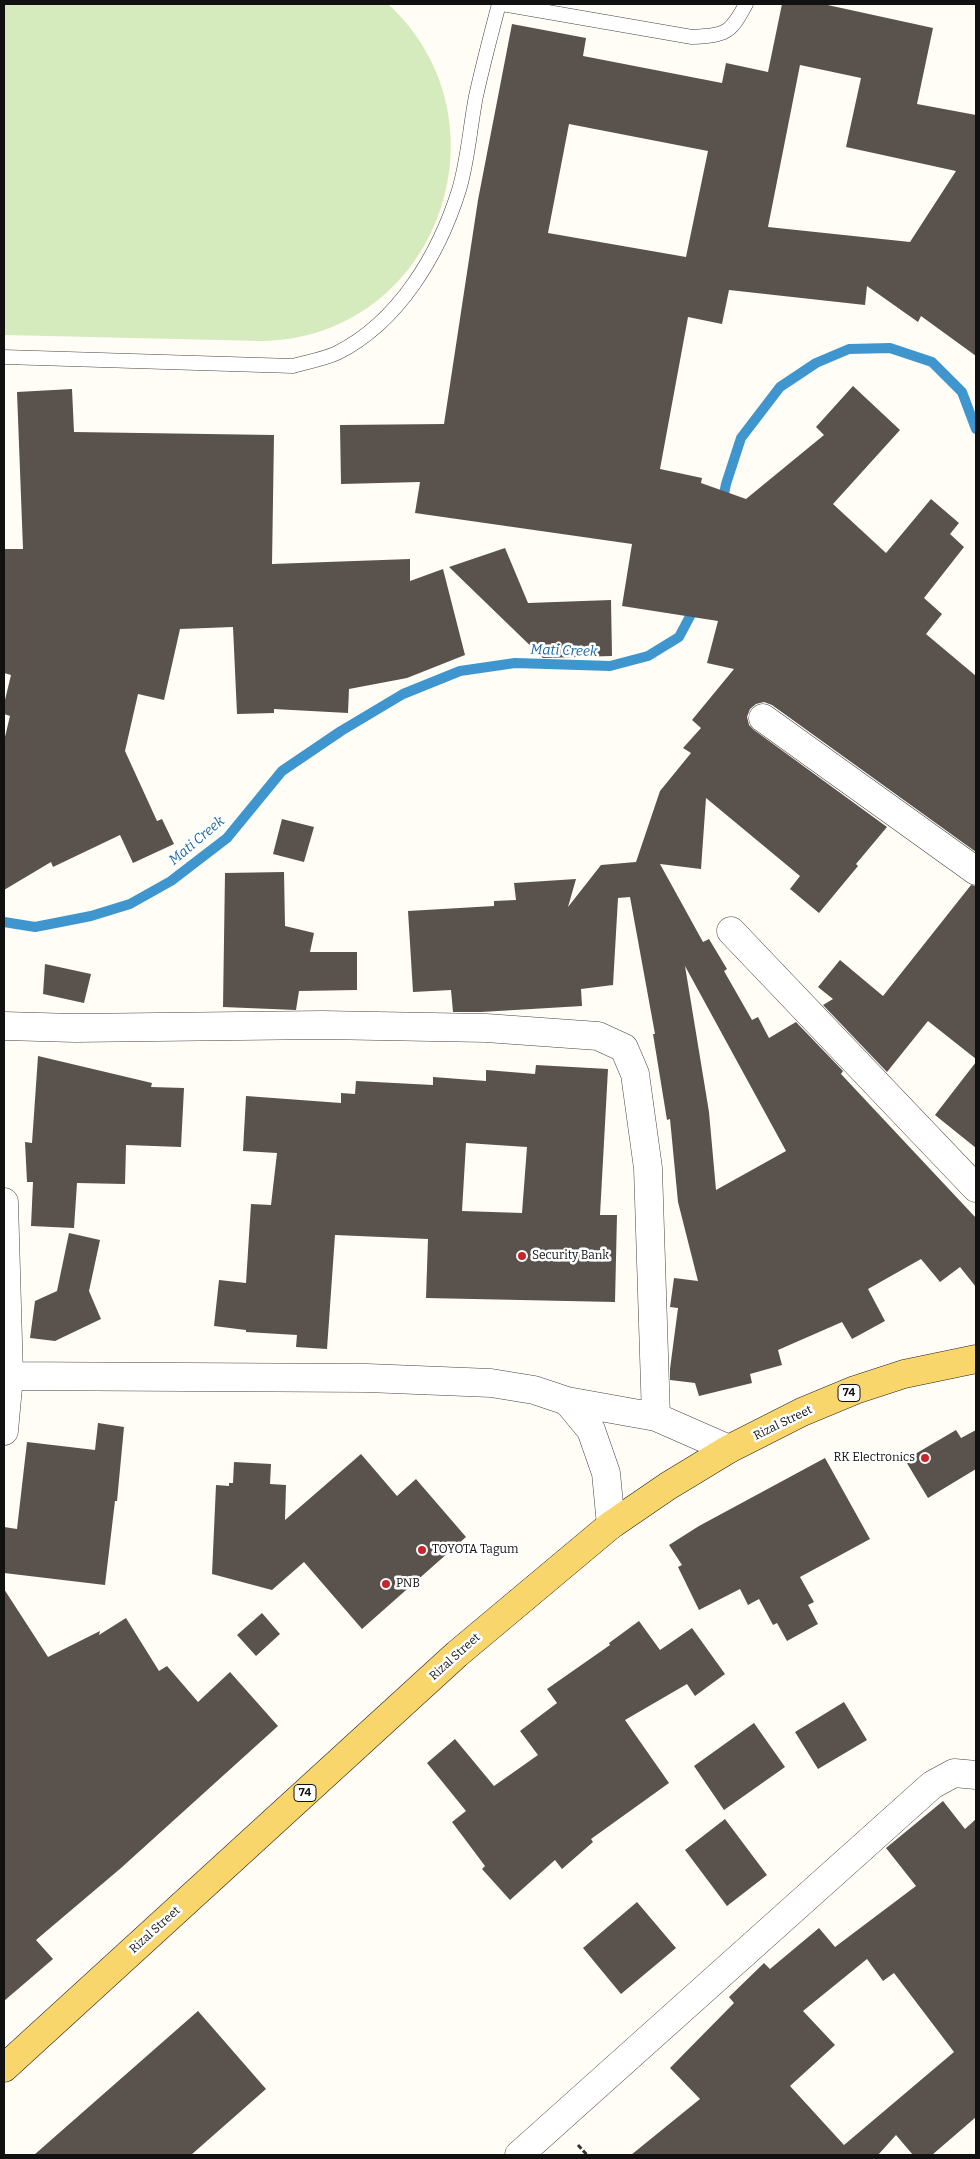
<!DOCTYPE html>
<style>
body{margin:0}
#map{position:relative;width:980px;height:2159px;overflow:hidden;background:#fffdf5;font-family:Bitter,serif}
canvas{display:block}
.frame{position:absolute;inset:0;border:5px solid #111;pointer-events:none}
</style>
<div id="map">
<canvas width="980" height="2159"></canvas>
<div class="frame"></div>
</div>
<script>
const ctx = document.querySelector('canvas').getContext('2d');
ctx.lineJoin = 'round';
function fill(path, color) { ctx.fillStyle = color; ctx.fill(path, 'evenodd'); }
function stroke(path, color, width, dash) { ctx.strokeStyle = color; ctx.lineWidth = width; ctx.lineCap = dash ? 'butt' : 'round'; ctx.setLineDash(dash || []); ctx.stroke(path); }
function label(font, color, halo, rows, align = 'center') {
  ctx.font = font + ' Bitter,serif'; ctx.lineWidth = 5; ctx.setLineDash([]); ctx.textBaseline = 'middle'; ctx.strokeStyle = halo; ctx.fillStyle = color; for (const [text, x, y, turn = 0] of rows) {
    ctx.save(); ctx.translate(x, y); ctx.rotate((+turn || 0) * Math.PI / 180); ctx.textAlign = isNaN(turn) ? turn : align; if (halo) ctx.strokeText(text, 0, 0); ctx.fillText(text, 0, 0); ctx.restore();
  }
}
fill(new Path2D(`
 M4 4H388C515 121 437 338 262 341L4 335Z`), '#d5ebbd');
stroke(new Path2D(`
 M722 504 726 484 741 438 780 387 816 363 849 349 890 348 932 362 962 392 976 429
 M4 922 35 927 91 916 130 904 171 881 227 838 282 771 341 731 403 694 460 671 515 663 610 666 648 656 679 637 696 605`), '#3f96cf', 10);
fill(new Path2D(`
 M782 4H823L933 28 917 104 976 115V356L921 316 918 322 867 286 865 305 729 290 722 324 688 317 660 469 702 478 701 483 746 499 824 435 816 427 853 386 900 430 833 504 886 553 931 499 959 523 950 534 964 547 924 598 942 614 926 634 976 676V852L772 705 764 702 756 704 750 709 747 717 749 725 754 730 887 827 856 864 858 866 819 913 790 889 800 876 706 798 701 869 660 864 703 942 709 939 727 969 724 971 752 1020 758 1017 769 1038 796 1022 843 1071 841 1074 976 1218V1287L960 1267 940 1282 921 1259 868 1289 885 1321 852 1339 842 1322 778 1350 782 1365 750 1374 752 1383 699 1396 695 1383 670 1380V1369L678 1308 670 1307 674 1278 698 1281 678 1202 670 1119 667 1120 653 1034H655L630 897 618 898 613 985 581 989 582 1006 481 1012H453L451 990 413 992 408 911 494 906V901L516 900 514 883 576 879 568 907 601 865 636 862 660 791 691 753 683 748 701 728 692 720 734 669 707 663 718 621 622 606 632 544 415 513 420 482 341 484 340 425 444 424 478 200 512 24 586 38 583 56 722 83 726 63 768 72ZM800 65 861 78 846 147 956 171 910 242 768 227ZM569 124 708 151 686 257 548 233ZM685 966 786 1151 716 1190 709 1112Z
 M72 389 74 432 274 435 272 564 410 559V581L443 569 465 655 407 678 349 689 348 713 274 709V713L237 714 233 627 180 629 164 700 138 694 125 751 157 821 162 819 174 844 133 863 120 835 53 867 51 862 4 890V741L10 716 4 714V704L11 675 4 673V549H23L17 392Z
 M505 548 528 603 611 600 612 656 543 658 449 567Z
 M282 819 314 827 304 862 273 854Z
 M284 872 285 926 314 933 310 952H357V990L299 991 296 1010 223 1007 225 873Z
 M971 885 976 886V1059L928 1021 887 1072 823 1005 833 999 818 987 840 960 883 996Z
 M45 964 91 974 84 1003 43 994Z
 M38 1056 152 1083 151 1087 184 1088 181 1147 126 1145 125 1184 77 1183 74 1228 31 1226 33 1182H27L25 1142 32 1143Z
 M976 1062V1148L935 1115Z
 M536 1065 608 1069 600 1215H617L615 1302 426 1298 428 1239 335 1235 327 1349 296 1347 297 1335 246 1332V1330L214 1326 219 1280 246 1283 251 1204 271 1205 277 1153 243 1151 246 1096 341 1103V1093L355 1094 356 1081 433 1085V1077L486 1081V1070L535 1074ZM466 1143 527 1147 522 1213 462 1211Z
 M69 1233 100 1240 89 1291 101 1319 55 1341 30 1338 35 1301 57 1291Z
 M98 1423 124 1427 117 1501H115L105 1585 4 1573V1527L17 1529 27 1442 95 1450Z
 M956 1430 961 1438 976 1430V1469L928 1498 905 1460Z
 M361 1454 397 1496 416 1479 466 1537 362 1629 304 1562 272 1590 212 1574 216 1485 229 1486V1483H233L234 1462 271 1464 270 1484 286 1485 285 1520Z
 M825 1458 870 1539 800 1577 814 1602 808 1605 818 1624 787 1641 777 1623 773 1625 759 1599 748 1605 740 1589 699 1610 678 1567 682 1565 669 1545 699 1526Z
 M4 1589 48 1657 100 1631 99 1635 126 1618 159 1671 167 1666 198 1702 230 1672 278 1726 121 1868 36 1940 53 1959 4 2001Z
 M262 1613 280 1634 256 1656 237 1635Z
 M639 1621 660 1650 692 1628 725 1674 695 1696 687 1684 625 1720 669 1783 591 1839 593 1842 562 1869 555 1860 510 1900 482 1869 485 1866 452 1822 466 1811 427 1763 455 1739 494 1786 538 1755 520 1731 557 1703 547 1689 610 1645 609 1643Z
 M844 1702 867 1740 818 1769 795 1732Z
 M754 1723 785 1767 724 1810 694 1766Z
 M943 1801 965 1829 976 1819V2117L932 2155H913L896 2135 878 2155H631L700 2099 670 2068 734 2003 729 1997 764 1963 770 1969 819 1928 835 1947 916 1886 886 1848ZM867 1959 883 1981 894 1973 954 2052 844 2145 790 2086 835 2045 803 2011Z
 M725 1819 767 1875 727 1906 685 1850Z
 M637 1902 676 1948 621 1994 583 1948Z
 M198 2011 266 2089 191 2155H34Z`), '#5a524d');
const lane = new Path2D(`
 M502 4 692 37C726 35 730 34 746 4
 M4 357 293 366C307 362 324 359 337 353 399 322 439 254 459 190 468 160 470 127 476 96 483 65 491 34 499 4`);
const street = new Path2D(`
 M763 718 976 871
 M731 931 976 1188
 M4 1026 75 1028 322 1025 486 1028 598 1036 624 1048 635 1074 648 1168 656 1417
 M4 1202 9 1376 4 1431
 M4 1376 367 1378 491 1383 534 1390 567 1401 656 1417 729 1449
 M567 1401 591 1430 606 1473 611 1525
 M519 2155 932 1785 954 1773 976 1775`);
const primary = new Path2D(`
 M4 2068 457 1654 611 1525 668 1486 729 1449 802 1412 855 1390 904 1374 976 1359`);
stroke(lane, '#444', 15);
stroke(street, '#444', 29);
stroke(primary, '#222', 29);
stroke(new Path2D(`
 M578 2145 587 2155`), '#333', 3, [5, 2.5]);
stroke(lane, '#fff', 14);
stroke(street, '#fff', 28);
stroke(primary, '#f9d66b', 28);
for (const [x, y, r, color] of [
 [522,1256,5,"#c4262e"],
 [925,1458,5,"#c4262e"],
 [422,1550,5,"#c4262e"],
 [386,1584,5,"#c4262e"]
]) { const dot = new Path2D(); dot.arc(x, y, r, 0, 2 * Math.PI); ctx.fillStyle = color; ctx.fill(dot); stroke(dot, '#fff', 2); }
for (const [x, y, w] of [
 [849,1393,22],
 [305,1793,22]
]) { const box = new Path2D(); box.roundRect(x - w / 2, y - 8.5, w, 17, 4); ctx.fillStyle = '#fff'; ctx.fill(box); stroke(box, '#111', 1); }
label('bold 11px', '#111', null, [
 ["74",849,1393],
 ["74",305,1793]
]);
label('12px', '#111', '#fff', [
 ["Security Bank",532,1256],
 ["RK Electronics",915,1458,"right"],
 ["TOYOTA Tagum",432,1550],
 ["PNB",396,1584]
], 'left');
label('12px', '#111', '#fff', [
 ["Rizal Street",783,1423,-26],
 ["Rizal Street",455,1657,-42],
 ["Rizal Street",155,1930,-42]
]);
label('italic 14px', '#1768a6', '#fff', [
 ["Mati Creek",564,651,2],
 ["Mati Creek",197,841,-40]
]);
</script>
